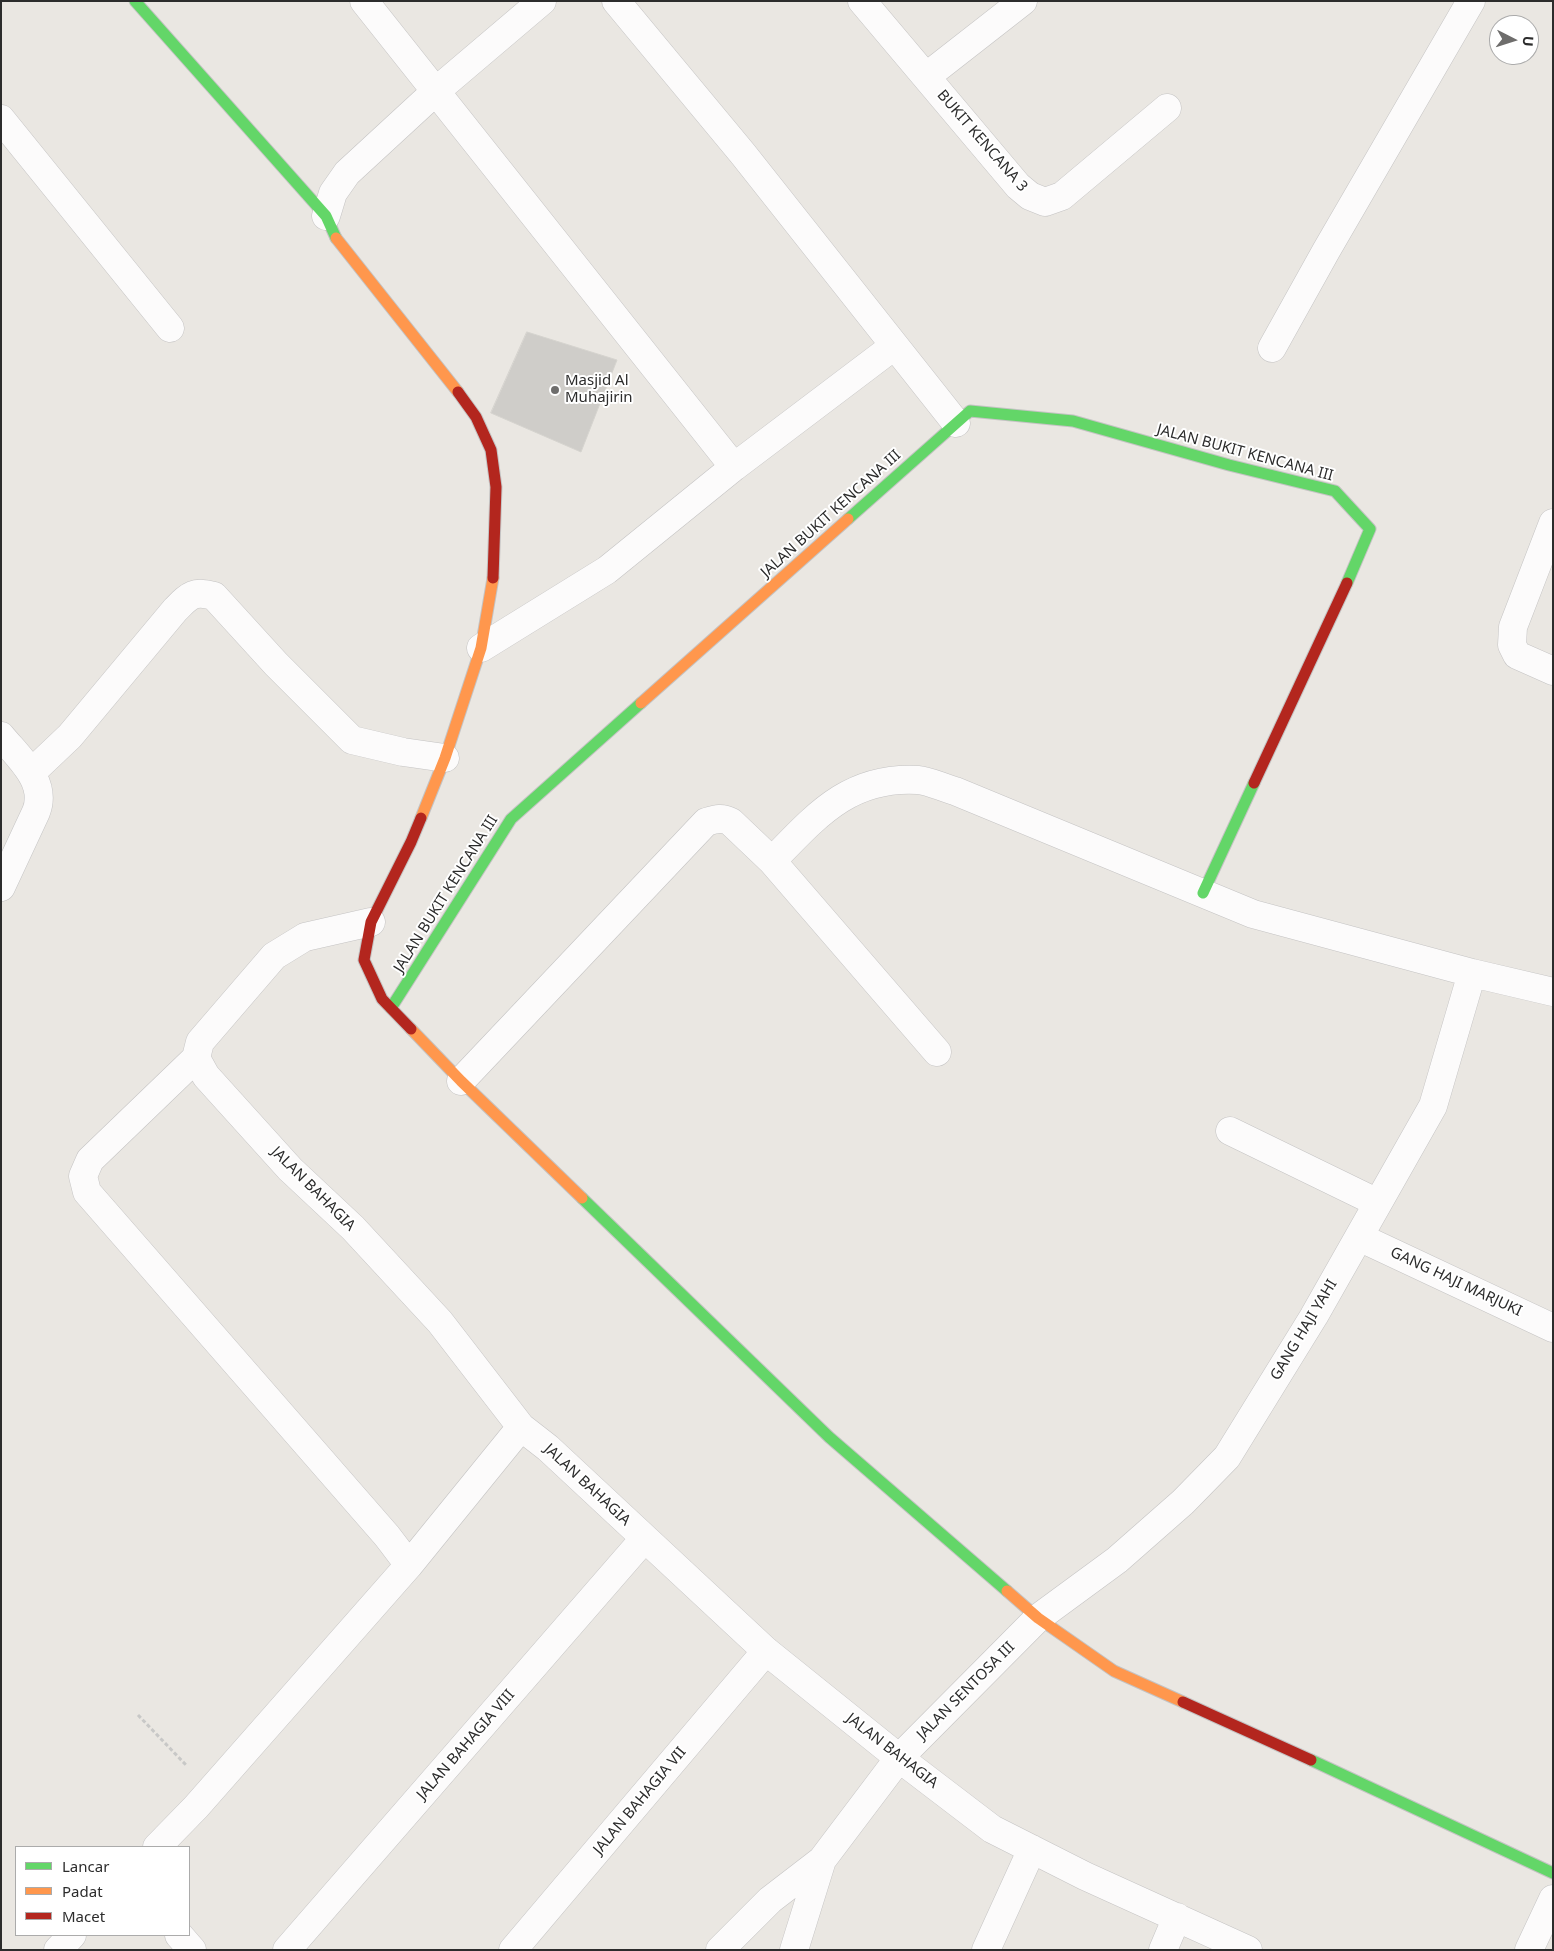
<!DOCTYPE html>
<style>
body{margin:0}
#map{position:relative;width:1554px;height:1951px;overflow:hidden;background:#eae7e2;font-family:"Noto Sans",sans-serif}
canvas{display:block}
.frame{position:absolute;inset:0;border:2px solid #2c2c2c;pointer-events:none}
.legend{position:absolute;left:15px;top:1846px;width:175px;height:90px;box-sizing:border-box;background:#fff;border:1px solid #ababab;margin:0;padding:6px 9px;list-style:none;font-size:15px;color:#2c2c2c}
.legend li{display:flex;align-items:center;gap:10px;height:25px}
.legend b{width:25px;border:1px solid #ababab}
.north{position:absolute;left:1489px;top:15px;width:50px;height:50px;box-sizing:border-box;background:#fff;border:1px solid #ababab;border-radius:50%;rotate:95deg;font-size:14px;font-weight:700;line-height:20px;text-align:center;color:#2c2c2c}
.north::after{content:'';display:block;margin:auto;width:18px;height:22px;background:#6e6d6c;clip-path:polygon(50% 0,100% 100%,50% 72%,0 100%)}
</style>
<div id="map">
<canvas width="1554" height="1951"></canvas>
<div class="frame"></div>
<ul class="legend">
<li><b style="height:6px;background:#63d668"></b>Lancar</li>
<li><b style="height:6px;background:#ff974d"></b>Padat</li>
<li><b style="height:6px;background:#b3261e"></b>Macet</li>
</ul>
<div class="north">U</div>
</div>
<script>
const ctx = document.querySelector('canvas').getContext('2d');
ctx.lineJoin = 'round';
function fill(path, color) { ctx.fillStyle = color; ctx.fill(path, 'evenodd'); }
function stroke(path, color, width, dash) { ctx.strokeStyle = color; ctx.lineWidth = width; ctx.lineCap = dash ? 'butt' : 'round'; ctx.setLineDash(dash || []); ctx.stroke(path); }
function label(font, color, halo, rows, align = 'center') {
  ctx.font = font + ' "Noto Sans",sans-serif'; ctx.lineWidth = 4; ctx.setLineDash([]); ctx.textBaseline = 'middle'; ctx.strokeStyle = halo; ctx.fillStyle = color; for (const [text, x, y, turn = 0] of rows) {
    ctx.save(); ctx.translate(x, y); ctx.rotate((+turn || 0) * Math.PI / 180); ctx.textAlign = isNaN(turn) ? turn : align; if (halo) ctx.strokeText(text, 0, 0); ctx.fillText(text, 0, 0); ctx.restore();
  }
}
const building = new Path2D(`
 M527 332 617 360 581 452 491 413Z`);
fill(building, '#cfcdc9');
stroke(building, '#d5d3ce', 1);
const street = new Path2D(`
 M364 1 734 467
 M616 1 743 154 956 423
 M862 1 1018 186 1030 196 1045 202 1062 196 1167 108
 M927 76 1023 1
 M1 119 170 328
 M326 216 333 193 347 173 436 91 542 1
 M1272 348 1326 251 1471 1
 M1553 523 1513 627 1512 645 1517 655 1553 671
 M481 648 607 570 734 467 894 346
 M1 736C19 758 48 782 36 812L1 887
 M31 773 70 736 175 610C189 596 193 590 214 596L276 664 352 740 403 752 445 758
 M772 861C816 816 849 776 918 780 930 781 943 788 955 791L1253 914 1472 973 1553 992
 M371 922 305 937 274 956 200 1042 196 1058 206 1076 290 1169 353 1228 440 1322 521 1427 548 1448 766 1651 899 1758 992 1829 1085 1876 1248 1950
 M196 1058 90 1160 83 1176 87 1192 387 1536 409 1565
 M461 1081 706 822C716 819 722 817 731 822L772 861 937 1052
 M1230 1131 1378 1203
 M1359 1237 1553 1328
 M157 1847 196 1807 409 1565 521 1427
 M179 1935 192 1950
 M58 1950 72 1935
 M287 1950 644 1539
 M513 1950 766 1651
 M720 1950 770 1900 822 1860 899 1758 1038 1618 1117 1560 1183 1502 1227 1457 1314 1316 1433 1106 1472 973
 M794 1950 822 1860
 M986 1950 1032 1849
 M1163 1950 1177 1917
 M1529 1950 1553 1899`);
const fast = new Path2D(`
 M135 1 326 216 336 238
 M848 519 970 411 1073 421 1229 465 1335 491 1370 529 1347 583
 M1203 893 1254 783
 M391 1008 511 819 641 703
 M582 1198 829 1437 1007 1591
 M1311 1760 1553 1873`);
const slow = new Path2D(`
 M336 238 458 392
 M641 703 848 519
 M421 818 445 758 481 648 493 578
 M411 1029 461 1081 582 1198
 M1007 1591 1038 1618 1114 1671 1183 1702`);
const jam = new Path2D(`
 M458 392 476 417 491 450 496 487 493 578
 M1254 783 1347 583
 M411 1029 382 999 364 960 371 922 411 842 421 818
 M1183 1702 1311 1760`);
stroke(street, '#c4c3c3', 29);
stroke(fast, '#c4c3c3', 13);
stroke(slow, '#c4c3c3', 13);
stroke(jam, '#c4c3c3', 13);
stroke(new Path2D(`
 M138 1715 186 1765`), '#c8c8c7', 3, [4, 2.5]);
stroke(street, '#fcfbfb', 28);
stroke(fast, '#63d668', 11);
stroke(slow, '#ff974d', 11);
stroke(jam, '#b3261e', 11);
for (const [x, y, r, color] of [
 [555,390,5,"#6e6d6c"]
]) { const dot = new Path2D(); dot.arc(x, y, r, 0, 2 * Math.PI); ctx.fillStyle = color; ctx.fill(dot); stroke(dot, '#fff', 2); }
label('15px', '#2c2c2c', '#fff', [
 ["BUKIT KENCANA 3",982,141,49],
 ["JALAN BUKIT KENCANA III",1245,453,15],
 ["JALAN BUKIT KENCANA III",831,514,-42],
 ["JALAN BUKIT KENCANA III",446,894,-58],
 ["JALAN BAHAGIA",313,1189,45],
 ["GANG HAJI MARJUKI",1456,1282,25],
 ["GANG HAJI YAHI",1304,1330,-59],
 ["JALAN BAHAGIA",587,1485,43],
 ["JALAN SENTOSA III",966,1691,-45],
 ["JALAN BAHAGIA VIII",466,1745,-49],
 ["JALAN BAHAGIA",892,1751,38],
 ["JALAN BAHAGIA VII",640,1801,-50]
]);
label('15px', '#2c2c2c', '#fff', [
 ["Masjid Al",565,381],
 ["Muhajirin",565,398]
], 'left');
</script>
